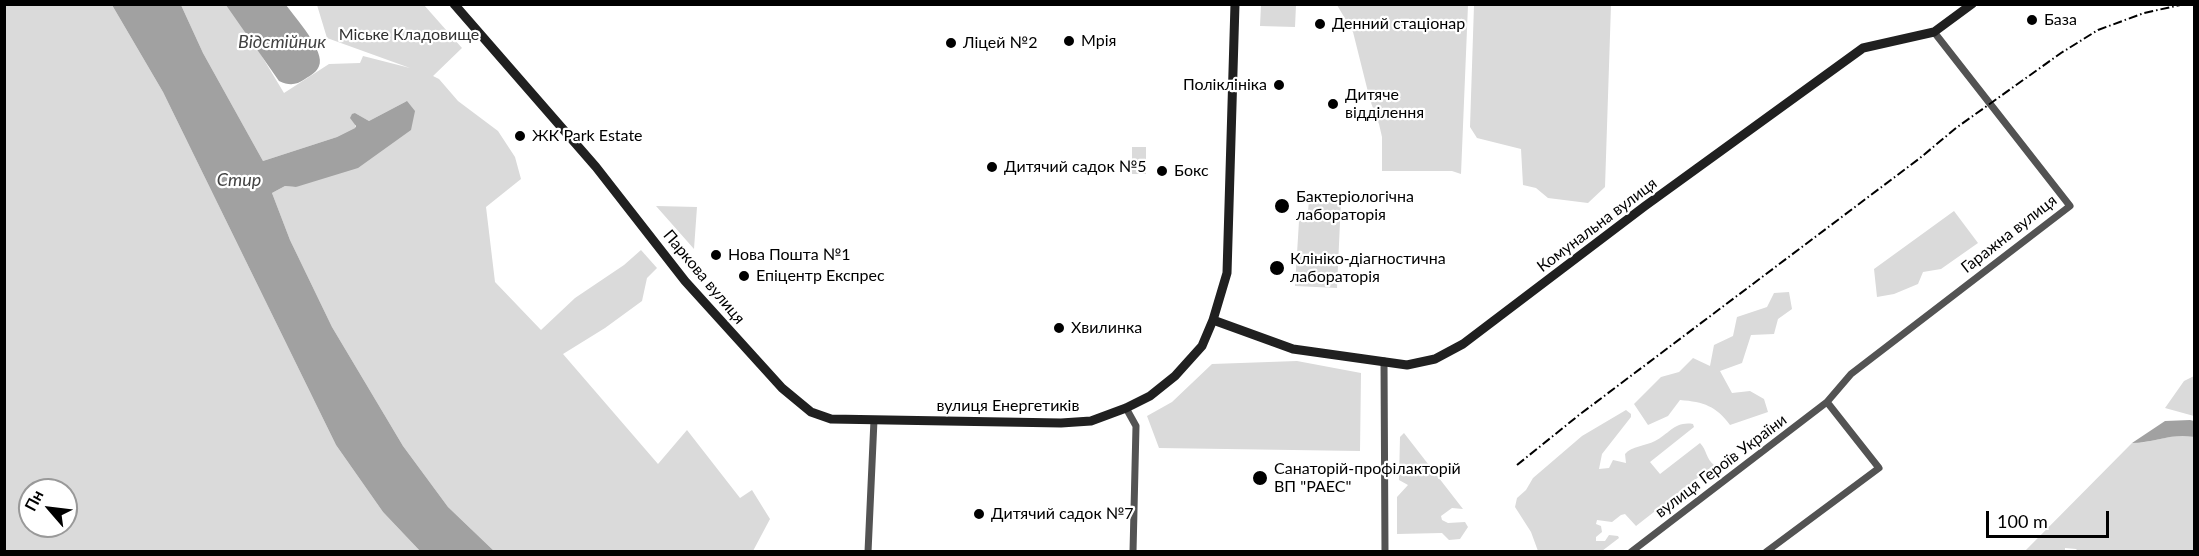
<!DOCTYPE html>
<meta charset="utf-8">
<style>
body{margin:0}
#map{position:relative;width:2199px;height:556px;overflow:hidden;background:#fff;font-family:Lato,sans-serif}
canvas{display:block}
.frame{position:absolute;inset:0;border:6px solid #000;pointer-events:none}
.north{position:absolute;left:18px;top:478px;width:60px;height:60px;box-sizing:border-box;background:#fff;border:2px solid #999;border-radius:50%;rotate:298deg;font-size:16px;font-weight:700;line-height:24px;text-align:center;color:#000}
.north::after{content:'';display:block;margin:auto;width:21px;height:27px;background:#000;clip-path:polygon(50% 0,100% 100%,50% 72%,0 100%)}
.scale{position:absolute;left:1986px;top:511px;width:123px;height:27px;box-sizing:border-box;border:3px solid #000;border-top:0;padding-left:8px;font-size:18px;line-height:21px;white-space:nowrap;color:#000;-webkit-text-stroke:4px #fff;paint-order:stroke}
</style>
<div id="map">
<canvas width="2199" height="556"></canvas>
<div class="frame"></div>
<div class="north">Пн</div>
<div class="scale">100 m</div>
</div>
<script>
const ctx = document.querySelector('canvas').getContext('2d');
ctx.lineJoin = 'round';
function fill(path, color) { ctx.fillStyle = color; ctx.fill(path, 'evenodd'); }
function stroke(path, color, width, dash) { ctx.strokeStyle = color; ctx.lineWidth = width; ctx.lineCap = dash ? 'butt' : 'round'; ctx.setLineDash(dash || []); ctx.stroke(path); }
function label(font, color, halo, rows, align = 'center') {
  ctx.font = font + ' Lato,sans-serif'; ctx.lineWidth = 4.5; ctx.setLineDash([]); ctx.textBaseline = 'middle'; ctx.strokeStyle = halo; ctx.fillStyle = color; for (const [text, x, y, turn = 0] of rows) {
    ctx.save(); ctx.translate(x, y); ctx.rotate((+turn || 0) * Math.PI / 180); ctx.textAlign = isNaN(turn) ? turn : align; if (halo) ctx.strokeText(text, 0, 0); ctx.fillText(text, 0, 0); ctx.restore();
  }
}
fill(new Path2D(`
 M4 5H112L163 92 336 445 383 512 420 551H5ZM30 490H66V526H30Z
 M181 5H231L284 93 329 64 360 63 363 56 410 68 327 38 317 5H424L462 48 433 76 439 79 458 101 498 131 515 157 521 179 486 207 495 282 541 330 575 298 624 265 641 250 657 268 647 278 642 301 605 328 563 354 658 464 687 430 740 498 752 490 770 519 753 551H494L448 507 403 446 332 327 290 240 272 193 285 186 296 187 407 101 369 121 355 113V128L337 137 263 161 203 53Z
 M1261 5H1296L1295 27 1260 26Z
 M1337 5H1468L1461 174 1452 171H1382V137L1379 124 1370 100 1353 32Z
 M1474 5H1611L1605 187 1588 203 1548 198 1536 188 1523 185 1521 149 1477 138 1470 127Z
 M1132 147H1146V174H1132Z
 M1309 199 1341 200 1337 288 1295 286 1299 221 1308 212Z
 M656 206 697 207 694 249Z
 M1954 211 1978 243 1941 269 1923 272 1918 284 1894 294 1877 297 1874 269Z
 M1789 292 1792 309 1778 319 1774 334 1751 335 1742 363 1720 371 1732 393 1750 391 1764 399 1768 412 1730 425C1716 406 1704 402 1680 400L1668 416 1648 425 1634 404 1661 377 1679 372 1693 358 1710 366 1714 345 1733 336 1737 317 1767 307 1774 293Z
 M1297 361 1361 373 1360 451 1159 448 1147 416 1172 402 1212 364Z
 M2194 376V416L2165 408 2184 381Z
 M1626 410 1631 414V417L1602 454 1599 469 1609 468 1613 460 1626 463 1625 454C1632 446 1645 446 1655 441 1669 434 1675 421 1693 424L1694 427 1650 462 1660 474 1700 443C1707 450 1706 459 1714 465L1636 526 1625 514 1621 515 1612 522 1597 520 1596 524 1601 526 1602 532 1596 537V541H1605L1609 535 1618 536 1619 538 1602 551H1538L1531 532 1515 507 1517 498 1526 490 1533 478 1582 436Z
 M1404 433 1463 509 1452 508 1441 516 1442 520 1448 523 1465 522 1468 527 1460 539 1449 540 1442 533 1397 534V497L1408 485 1399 480 1400 437Z
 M2184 435 2194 437V551L2079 552 2076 549 2065 548V551L2024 552 2132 443C2150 443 2166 436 2184 435Z`), '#dadada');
fill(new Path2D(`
 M112 5H181L203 53 263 161 337 137 355 128 356 126 350 118 352 114 355 113 369 121 407 101 415 111 411 130 358 168 296 187 285 186 272 193 290 240 332 327 403 446 448 507 494 551H420L383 512 336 445 163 92Z
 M226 5H286C295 17 326 52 319 66 317 72 311 75 305 79 296 85 290 86 279 81Z
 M2190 420 2194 421V437C2170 433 2155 443 2132 443L2165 421Z`), '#a1a1a1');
stroke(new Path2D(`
 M1384 361 1385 552
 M1126 408 1136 426 1133 552
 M868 552 874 420
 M1631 552 1827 402 1851 374 2070 206 1934 32
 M1766 552 1879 468 1827 402`), '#535353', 7);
stroke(new Path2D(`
 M454 4 596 167 685 281 782 388 811 412 831 419 1061 423 1091 421 1126 408 1150 396 1175 376 1202 346 1213 320 1227 273 1235 4
 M1213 320 1293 349 1407 365 1435 359 1463 344 1645 206 1863 48 1934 32 1972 4`), '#202020', 9);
stroke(new Path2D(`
 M1517 465 1579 415 1920 158 1956 128 2061 53 2098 30 2144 13 2185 4`), '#000', 2, [9, 3, 1.5, 3]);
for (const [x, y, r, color] of [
 [2032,20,6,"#000"],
 [1320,24,6,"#000"],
 [1069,41,6,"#000"],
 [951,43,6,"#000"],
 [1279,85,6,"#000"],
 [1333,104,6,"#000"],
 [520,136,6,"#000"],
 [992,167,6,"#000"],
 [1162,171,6,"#000"],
 [1282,206,8,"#000"],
 [716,255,6,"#000"],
 [1277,268,8,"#000"],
 [744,276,6,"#000"],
 [1059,328,6,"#000"],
 [1260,478,8,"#000"],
 [979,514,6,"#000"]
]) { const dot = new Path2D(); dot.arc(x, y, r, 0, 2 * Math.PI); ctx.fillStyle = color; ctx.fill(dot); stroke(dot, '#fff', 2); }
label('16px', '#000', '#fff', [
 ["База",2044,20],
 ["Денний стаціонар",1332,24],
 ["Мрія",1081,41],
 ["Ліцей №2",963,43],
 ["Поліклініка",1267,85,"right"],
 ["Дитяче",1345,95],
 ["відділення",1345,113],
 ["ЖК Park Estate",532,136],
 ["Дитячий садок №5",1004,167],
 ["Бокс",1174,171],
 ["Бактеріологічна",1296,197],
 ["лабораторія",1296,215],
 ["Нова Пошта №1",728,255],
 ["Клініко-діагностична",1290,259],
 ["лабораторія",1290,277],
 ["Епіцентр Експрес",756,276],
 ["Хвилинка",1071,328],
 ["Санаторій-профілакторій",1274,469],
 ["ВП \"РАЕС\"",1274,487],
 ["Дитячий садок №7",991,514]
], 'left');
label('16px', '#313131', '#fff', [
 ["Міське Кладовище",409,35]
]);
label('16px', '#000', '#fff', [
 ["Комунальна вулиця",1597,225,-37],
 ["Гаражна вулиця",2009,234,-38],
 ["Паркова вулиця",704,277,50],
 ["вулиця Енергетиків",1008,406],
 ["вулиця Героїв України",1721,466,-37]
]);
label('italic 18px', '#424242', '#fff', [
 ["Відстійник",282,42],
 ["Стир",239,180]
]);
</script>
